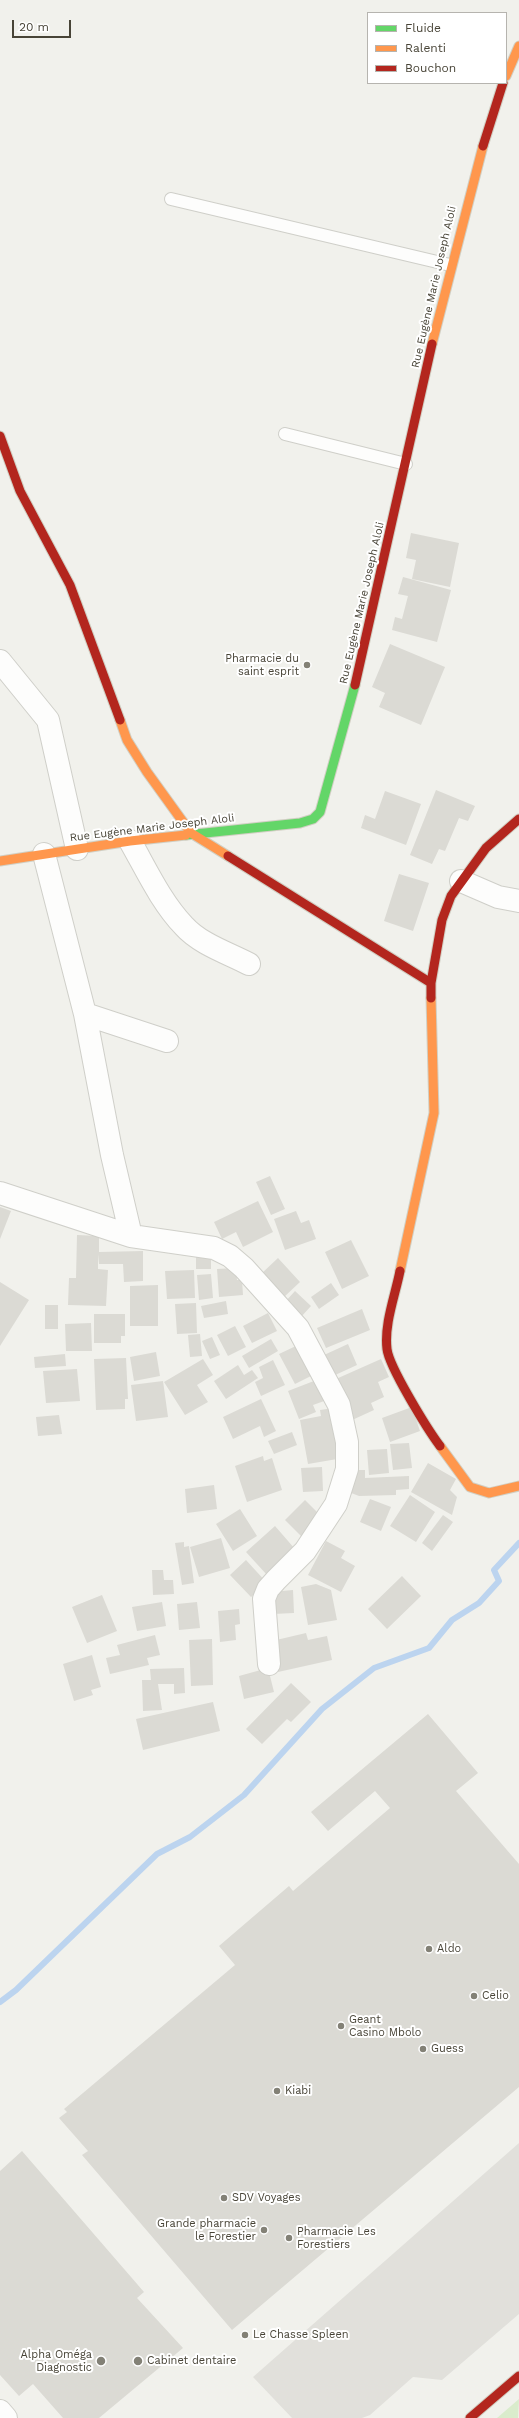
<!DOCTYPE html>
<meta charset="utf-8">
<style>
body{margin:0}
#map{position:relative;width:519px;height:2418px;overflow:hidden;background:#f1f1ec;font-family:"Work Sans",sans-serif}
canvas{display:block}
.legend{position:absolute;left:367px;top:12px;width:140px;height:72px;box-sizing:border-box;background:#fff;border:1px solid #b6b4af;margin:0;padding:5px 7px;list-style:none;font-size:12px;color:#484437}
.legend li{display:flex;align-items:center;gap:8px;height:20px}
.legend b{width:20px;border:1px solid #b6b4af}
.scale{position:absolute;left:12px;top:20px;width:59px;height:18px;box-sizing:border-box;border:2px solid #484437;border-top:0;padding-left:5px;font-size:12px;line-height:14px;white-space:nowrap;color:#484437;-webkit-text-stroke:3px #fff;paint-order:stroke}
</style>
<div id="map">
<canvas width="519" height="2418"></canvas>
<ul class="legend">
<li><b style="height:5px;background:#63d668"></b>Fluide</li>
<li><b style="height:5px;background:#ff974d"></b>Ralenti</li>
<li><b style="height:5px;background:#b3261e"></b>Bouchon</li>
</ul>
<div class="scale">20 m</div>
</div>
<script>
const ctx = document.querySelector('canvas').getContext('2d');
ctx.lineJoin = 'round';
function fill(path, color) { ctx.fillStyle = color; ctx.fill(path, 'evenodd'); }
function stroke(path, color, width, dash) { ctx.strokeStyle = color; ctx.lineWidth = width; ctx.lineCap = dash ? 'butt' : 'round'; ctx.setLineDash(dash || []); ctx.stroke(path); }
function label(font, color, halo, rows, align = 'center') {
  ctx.font = font + ' "Work Sans",sans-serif'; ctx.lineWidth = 4; ctx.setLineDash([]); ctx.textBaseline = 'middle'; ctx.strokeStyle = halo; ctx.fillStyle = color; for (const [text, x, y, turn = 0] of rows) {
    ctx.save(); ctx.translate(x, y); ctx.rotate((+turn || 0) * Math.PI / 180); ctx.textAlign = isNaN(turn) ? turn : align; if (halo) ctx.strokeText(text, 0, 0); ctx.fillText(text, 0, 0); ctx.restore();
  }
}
fill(new Path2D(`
 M519 2399 518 2418H497Z`), '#daeccc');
fill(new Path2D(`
 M519 2143V2314L442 2380 413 2377 370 2415 362 2418H292L253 2377Z`), '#e1e0db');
stroke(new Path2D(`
 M0 2002 16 1990 157 1854 190 1837 244 1795 322 1709 374 1668 429 1648 452 1620 479 1603 499 1581 494 1570 519 1543`), '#bcd4ef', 6);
fill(new Path2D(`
 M411 533 459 543 450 587 412 579 416 560 406 558Z
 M403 577 451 590 437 642 392 630 395 617 402 619 408 596 398 594Z
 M390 644 445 667 421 725 379 707 385 693 372 687Z
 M436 790 475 806 468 821 459 818 445 851 439 849 432 864 410 855Z
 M385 791 421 804 406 845 361 828 365 815 375 819Z
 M399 874 429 883 413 931 384 921Z
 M270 1176 285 1209 271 1215 256 1182Z
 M258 1201 273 1232 243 1247 236 1232 222 1239 214 1222Z
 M0 1207 11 1211 0 1239Z
 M296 1211 301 1223 309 1220 316 1239 285 1250 274 1219Z
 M77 1235 99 1236V1252L143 1251V1281L124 1282 123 1264H99L98 1254V1269L108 1270 106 1306 68 1305 69 1278H76Z
 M351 1240 369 1276 342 1289 325 1252Z
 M196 1257H211V1269H196Z
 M278 1258 300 1282 283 1298 261 1274Z
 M236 1268 237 1280H242L243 1295 219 1297 217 1269Z
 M194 1270 195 1298 167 1299 165 1271Z
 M211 1274 213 1298 199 1300 197 1275Z
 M0 1282 29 1300 0 1346Z
 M331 1283 339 1295 319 1309 311 1297Z
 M158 1285V1326H130V1286Z
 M295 1291 311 1306 301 1317 285 1302Z
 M226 1301 228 1314 204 1318 201 1306Z
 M196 1303 197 1333 177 1334 175 1304Z
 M45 1305H58V1329H45Z
 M362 1309 370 1330 326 1348 317 1328Z
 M268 1313 277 1331 252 1343 243 1326Z
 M94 1314H125V1336H121V1343H94Z
 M91 1323 92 1351H66L65 1324Z
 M235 1326 246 1347 228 1356 217 1335Z
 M200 1334 202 1356 190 1357 188 1335Z
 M212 1337 220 1355 210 1359 202 1341Z
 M271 1339 278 1351 249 1368 242 1356Z
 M348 1344 357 1365 333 1376 324 1355Z
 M298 1345 313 1375 295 1384 279 1354Z
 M156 1352 160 1376 134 1381 130 1357Z
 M65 1354 66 1366 35 1368 34 1357Z
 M126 1358 128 1399H125V1409L96 1410 94 1359Z
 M203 1359 213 1375 197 1385 208 1402 185 1415 164 1382Z
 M381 1359 389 1377 378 1382 384 1397 371 1403 374 1410 350 1421 336 1379Z
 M273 1360 285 1385 261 1396 255 1382 263 1378 259 1367Z
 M238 1365 244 1375 252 1370 258 1378 226 1399 214 1381Z
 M77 1369 80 1401 46 1403 43 1371Z
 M319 1379 327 1400 313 1405 316 1412 299 1419 288 1391Z
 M163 1381 168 1417 136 1421 131 1385Z
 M261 1399 276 1431 264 1437 260 1426 233 1439 223 1417Z
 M412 1407 420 1431 390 1442 382 1418Z
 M334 1408 343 1458 308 1464 300 1420 321 1416 320 1410Z
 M59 1415 62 1434 38 1436 36 1417Z
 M292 1432 297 1445 274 1454 268 1441Z
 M409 1443 412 1468 393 1470 390 1444Z
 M387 1449 389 1473 369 1475 367 1450Z
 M263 1456 264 1461 272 1458 282 1490 247 1502 235 1466Z
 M428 1463 456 1479 450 1490 457 1497 452 1515 411 1492Z
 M322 1467 323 1491 303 1492 301 1468Z
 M355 1470H365V1478L409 1476V1489L396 1490V1495L359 1496 346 1491Z
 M214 1485 217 1509 187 1513 185 1489Z
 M410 1495 435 1512 416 1542 390 1526Z
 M370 1499 391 1507 381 1531 360 1522Z
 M305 1500 321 1516 301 1536 285 1520Z
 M240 1509 257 1536 233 1551 216 1524Z
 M443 1515 453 1522 432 1551 422 1543Z
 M275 1526 295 1549 267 1575 246 1552Z
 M221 1538 230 1568 199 1577 190 1547Z
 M326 1541 345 1551 341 1558 355 1566 341 1592 308 1575Z
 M184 1542V1547L189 1546 194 1583 182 1585 175 1543Z
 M246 1560 267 1583 251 1597 230 1575Z
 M152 1570H163L164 1580H173L174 1594 153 1595Z
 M402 1576 421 1596 387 1629 368 1609Z
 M316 1584 331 1590 337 1620 308 1625 301 1587Z
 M282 1588V1591L293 1590 294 1613 273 1614 272 1589Z
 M102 1595 117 1631 87 1643 72 1607Z
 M162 1602 166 1626 137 1631 132 1607Z
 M197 1602 200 1628 179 1630 177 1604Z
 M239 1609 240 1624 235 1625 236 1640 220 1642 218 1611Z
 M306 1633 308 1640 327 1636 332 1660 278 1672 272 1641Z
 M155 1635 160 1655 147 1658 149 1665 110 1674 106 1658 120 1655 117 1645Z
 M212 1639 213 1685 191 1686 189 1640Z
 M92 1655 101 1687 91 1690 93 1695 74 1701 63 1664Z
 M184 1668 185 1693 174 1694V1684H158L162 1710 143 1711 142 1680H151L150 1669Z
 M268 1668 274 1692 244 1699 239 1676Z
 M291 1683 311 1702 291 1722 287 1719 262 1744 246 1729Z
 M213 1702 220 1731 143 1750 136 1719Z
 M428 1714 478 1773 456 1791 519 1864V2087L232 2330 82 2155 88 2151 59 2118 67 2112 64 2109 235 1965 219 1946 289 1886 293 1891 390 1808 375 1791 328 1831 311 1812Z
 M22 2151 144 2292 137 2298 183 2348 99 2418H63L33 2384 19 2396 0 2375V2171Z`), '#dbdad4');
const lane = new Path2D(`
 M171 199 450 265
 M285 434 406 464`);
const street = new Path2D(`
 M0 661 48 720 77 849
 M130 841C146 869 161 902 184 926 200 944 228 953 249 964
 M44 854 85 1014 112 1155 131 1236
 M461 881 498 897 519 901
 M85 1014 167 1041
 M0 1193 131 1236 214 1248 230 1256 244 1268 298 1328 339 1405 347 1442V1469L336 1504 305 1551 276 1580 268 1589 264 1599 269 1664
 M0 2411 6 2418`);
const fast = new Path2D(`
 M186 835 300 823 313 819 320 812 355 685`);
const slow = new Path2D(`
 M506 76 519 46
 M432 344 483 146
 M120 720 127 740 147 772 191 833 228 856
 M0 861 130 841 186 835
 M400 1271 434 1113 431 998
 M440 1446 470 1487 489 1493 519 1486`);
const jam = new Path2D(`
 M483 146 503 83
 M0 436 20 491 70 585 120 720
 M355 685 432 344
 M228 856 431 983
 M431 998V983L442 920 451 896 486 848 519 819
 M400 1271C395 1296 384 1324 387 1349 389 1367 428 1430 440 1446
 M470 2418 519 2376`);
stroke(lane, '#cfcfc9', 14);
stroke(street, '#cfcfc9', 24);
stroke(fast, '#d1cfc3', 11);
stroke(slow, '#d1cfc3', 11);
stroke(jam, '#d1cfc3', 11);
stroke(lane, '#fdfdfc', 12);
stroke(street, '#fdfdfc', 22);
stroke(fast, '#63d668', 9);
stroke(slow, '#ff974d', 9);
stroke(jam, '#b3261e', 9);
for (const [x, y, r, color] of [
 [307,665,4,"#838176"],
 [429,1949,4,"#838176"],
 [474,1996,4,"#838176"],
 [341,2026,4,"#838176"],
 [423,2049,4,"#838176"],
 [277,2091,4,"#838176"],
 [224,2198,4,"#838176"],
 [264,2230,4,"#838176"],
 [289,2238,4,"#838176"],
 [245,2335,4,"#838176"],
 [101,2361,5,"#838176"],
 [138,2361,5,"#838176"]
]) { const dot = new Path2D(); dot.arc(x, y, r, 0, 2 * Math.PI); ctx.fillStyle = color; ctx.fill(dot); stroke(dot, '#fff', 1.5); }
label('11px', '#484437', '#fff', [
 ["Rue Eugène Marie Joseph Aloli",434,287,-77],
 ["Rue Eugène Marie Joseph Aloli",362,603,-77],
 ["Rue Eugène Marie Joseph Aloli",152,828,-7]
]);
label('11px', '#484437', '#fff', [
 ["Pharmacie du",299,659,"right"],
 ["saint esprit",299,672,"right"],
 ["Aldo",437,1949],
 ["Celio",482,1996],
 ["Geant",349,2020],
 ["Casino Mbolo",349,2033],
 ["Guess",431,2049],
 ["Kiabi",285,2091],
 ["SDV Voyages",232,2198],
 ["Grande pharmacie",256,2224,"right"],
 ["le Forestier",256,2237,"right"],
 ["Pharmacie Les",297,2232],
 ["Forestiers",297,2245],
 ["Le Chasse Spleen",253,2335],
 ["Alpha Oméga",92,2355,"right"],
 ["Diagnostic",92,2368,"right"],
 ["Cabinet dentaire",147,2361]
], 'left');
</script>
